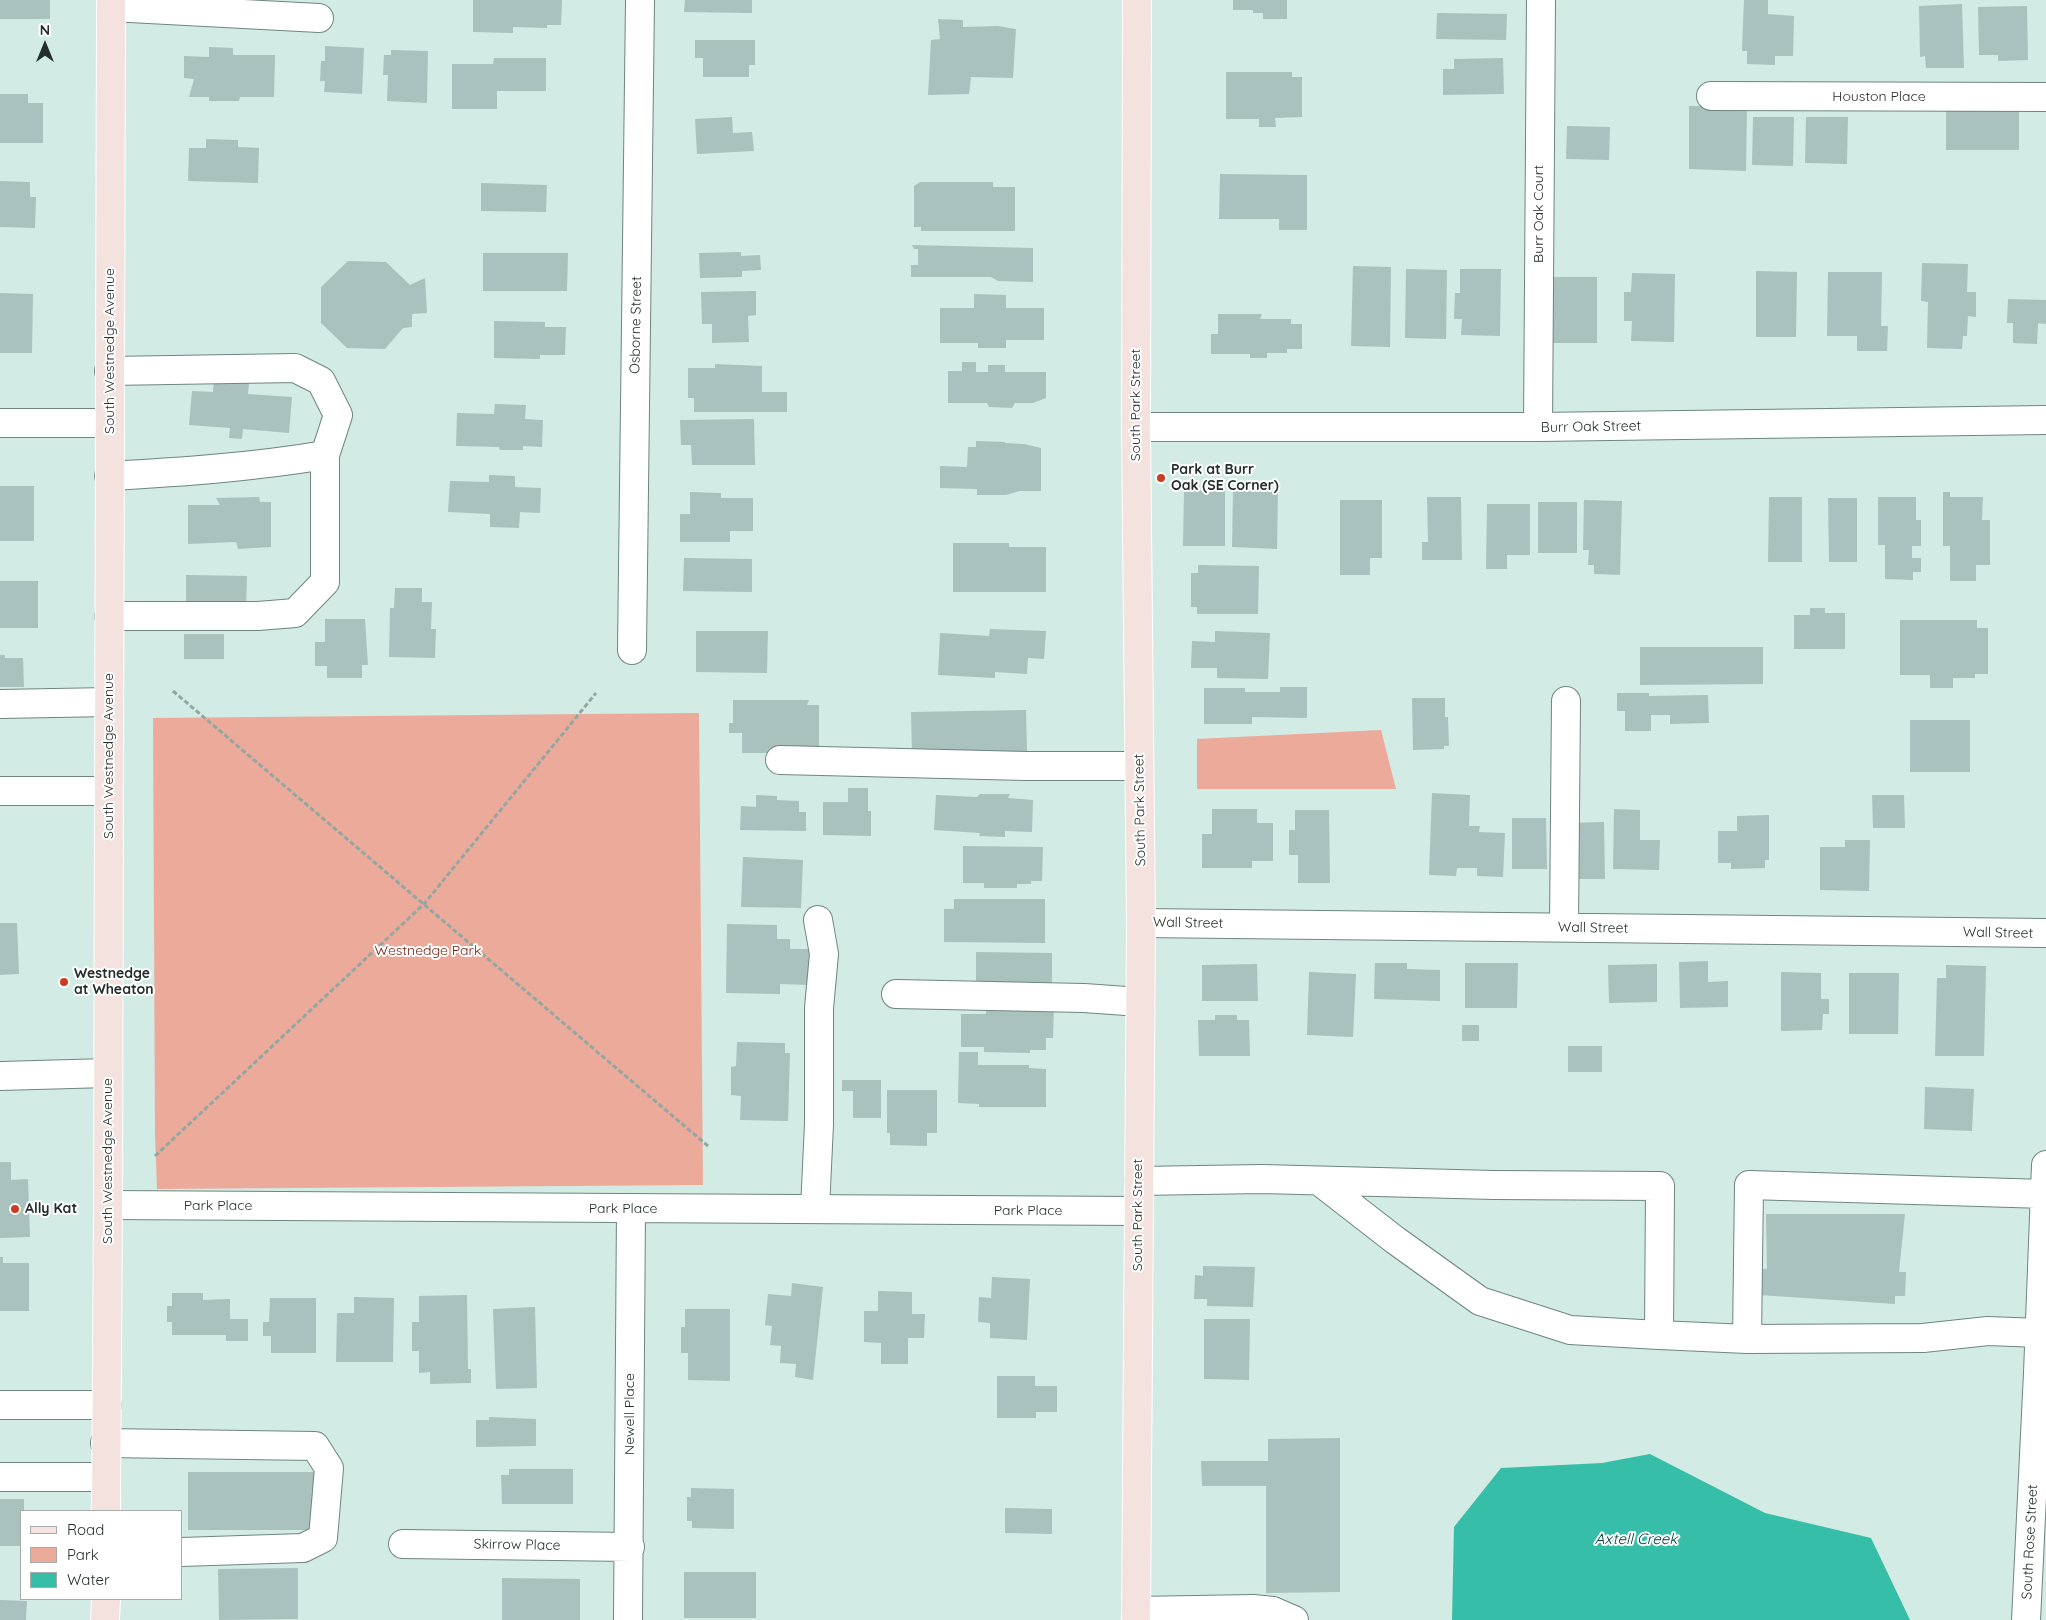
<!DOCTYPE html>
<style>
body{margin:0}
#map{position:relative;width:2046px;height:1620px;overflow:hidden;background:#d2ebe5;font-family:Quicksand,sans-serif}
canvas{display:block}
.legend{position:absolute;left:20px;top:1510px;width:162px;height:90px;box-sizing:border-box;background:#fff;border:1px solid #a7abaa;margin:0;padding:6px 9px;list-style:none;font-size:15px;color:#242e2b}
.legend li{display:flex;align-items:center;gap:10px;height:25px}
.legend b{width:25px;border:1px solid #a7abaa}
.north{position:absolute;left:20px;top:20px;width:50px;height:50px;-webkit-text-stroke:4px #fff;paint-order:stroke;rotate:0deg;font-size:14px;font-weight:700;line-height:20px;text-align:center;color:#242e2b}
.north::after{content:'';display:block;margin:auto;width:18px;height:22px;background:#242e2b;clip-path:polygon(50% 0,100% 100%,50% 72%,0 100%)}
</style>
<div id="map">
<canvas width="2046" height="1620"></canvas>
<ul class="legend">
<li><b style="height:6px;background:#f3e2dd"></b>Road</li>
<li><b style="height:14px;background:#ecaa9b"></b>Park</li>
<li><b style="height:14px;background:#37bea8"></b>Water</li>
</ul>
<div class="north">N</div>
</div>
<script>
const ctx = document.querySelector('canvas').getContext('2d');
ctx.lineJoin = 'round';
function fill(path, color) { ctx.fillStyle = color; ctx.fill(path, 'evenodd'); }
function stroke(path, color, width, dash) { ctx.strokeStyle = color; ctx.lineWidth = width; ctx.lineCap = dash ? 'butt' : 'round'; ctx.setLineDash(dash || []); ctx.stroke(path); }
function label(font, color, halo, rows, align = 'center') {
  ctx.font = font + ' Quicksand,sans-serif'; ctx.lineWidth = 4; ctx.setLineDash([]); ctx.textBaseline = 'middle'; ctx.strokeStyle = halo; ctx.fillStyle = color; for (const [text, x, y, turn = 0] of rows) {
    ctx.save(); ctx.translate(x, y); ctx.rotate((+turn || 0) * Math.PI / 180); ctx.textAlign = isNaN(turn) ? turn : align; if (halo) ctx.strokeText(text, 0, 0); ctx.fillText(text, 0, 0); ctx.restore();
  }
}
fill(new Path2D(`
 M699 713 703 1185 157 1189 155 1133 153 718Z
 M1381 730 1396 789H1197V739Z`), '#ecaa9b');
fill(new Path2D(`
 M1650 1454 1765 1513 1871 1538 1910 1620H1452L1454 1527 1501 1468 1602 1463Z`), '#37bea8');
fill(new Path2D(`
 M0 0H50V19H0Z
 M473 0H562L561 25H547V28L513 27V33L473 32Z
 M685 0H752V13L684 12Z
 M1233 0H1287V19H1263V13H1253V10H1233Z
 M1744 0H1768V14L1794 16 1793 56H1775V65L1747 64V51H1742Z
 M1962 4 1964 68H1926L1925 56 1920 57 1919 6Z
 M2027 6 2028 60 1998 61V55H1979L1978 7Z
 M1437 13 1507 14 1506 40 1436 39Z
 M938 19 963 20V27L998 26 1016 29 1013 78 971 77 969 94 928 95 931 40 940 39Z
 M695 40H755V65H749V77H703V58H695Z
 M325 46 364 48 362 94 324 92 325 81H320L321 61H325Z
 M209 47 233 48V55H275L274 97H240L239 101H209V97H189L194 79 184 78V56L209 57Z
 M391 50 428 51 427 103 387 101 388 75H383L384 55H391Z
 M494 58H546V91H497V109H452V64H493Z
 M1503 58 1504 94 1443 95V69H1454V59Z
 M1226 72H1292V77H1302V117L1275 118 1276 127H1259V119H1226Z
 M0 94H28V103H43V143H0Z
 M1946 103H2019V150H1946Z
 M1689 106H1747L1746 171 1689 169Z
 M732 117 733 133 752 132 754 151 697 154 695 119Z
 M1753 117H1794L1793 166 1752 165Z
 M1806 117H1848L1847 164 1805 163Z
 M1567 126 1610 127 1609 160 1566 159Z
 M206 139 238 140V147L259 148 258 183 188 181 189 148H206Z
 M1220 174 1307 175V230H1279V219H1219Z
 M0 181 30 182V197H36L35 228 0 227Z
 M920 182H993V187H1015V231H921V227H914V186Z
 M481 183 547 185 546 212 481 211Z
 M912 245 1033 248V282L998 281 991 277H911V265H918V249H914Z
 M741 252V256L760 255 761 270 742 271V277L700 278 699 253Z
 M483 253H568L567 291H483Z
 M348 261 386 262 410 285 425 278 427 313 412 314V327L403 328 385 349 347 348 321 323V287Z
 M1922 263 1968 264 1967 292H1976V317L1968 316 1967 336H1963L1962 349 1927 348 1928 302 1921 301Z
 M1353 266 1391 267 1390 347 1351 346Z
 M1406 269 1447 270 1446 339 1405 338Z
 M1460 269H1501L1500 336 1461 335 1462 319H1454L1455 293H1460Z
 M1756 271 1797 272 1796 337H1756Z
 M1828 272H1882L1881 326H1888L1887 351H1857V336H1827Z
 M1632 273 1675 274 1674 342 1631 341 1632 321H1624V292H1631Z
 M1552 277H1597V343H1552Z
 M756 291V315L748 316 749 342 712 343V324H702L701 292Z
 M0 293 33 294 32 353H0Z
 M974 294 1006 295V308H1044V340H1006V348H978V343H940V308H974Z
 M2008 299 2046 300V324L2038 323 2037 344 2013 343V323H2007Z
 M1218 314H1262L1260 319H1291V324H1302V349H1287V353H1267V358H1250V354H1211V334H1218Z
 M494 321 545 322V327H566L565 355H540V359L494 358Z
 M962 362H976V372H988V365H1005V372H1046V398L1033 403H1015L1012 408 989 407 987 403H948V371H962Z
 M715 364 762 366V392H787V412H694V398H688V368H715Z
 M214 379 249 382 248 394 292 397 289 433 243 429 242 439 229 438 230 428 189 425 192 391 213 392Z
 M495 404 526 405 525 419 543 420 542 447 523 446V450H500L499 447 456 446 457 413 494 414Z
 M754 419 755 465H692L691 445H681L680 420Z
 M976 441 1005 442V443L1024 444 1041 448V491H1020L1006 495H977V489L940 488V466L967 467 968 447H976Z
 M489 475 515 476V487L541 488 540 513 520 512 519 528 490 527V514L448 512 450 481 489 482Z
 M0 486H34V541H0Z
 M1184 490 1225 491V546H1183Z
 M1233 491 1278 492 1277 549 1232 547Z
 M690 492 721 493V498H753V531H730V542H680V514H690Z
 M1943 492H1950V497H1983L1982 520H1990V565H1976V581H1950V546H1943Z
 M259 497 260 502H271V547L238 549 236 542 188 544V505H220L216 498Z
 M1427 497H1461L1462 560H1422V542H1428Z
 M1769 497H1802V562H1768Z
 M1878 497H1916V520H1921V546H1912V558H1921V572H1913V580L1885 579V545H1878Z
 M1828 498H1857V562H1829Z
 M1340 500H1382V558H1370V575H1340Z
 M1584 500 1622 501 1620 575 1594 574V565H1588L1589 550H1583Z
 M1538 502H1577V553H1538Z
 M1487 504H1530V555H1507V569H1486Z
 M953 543H1009V547H1046V592H953Z
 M684 558 752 559V592L683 591Z
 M1198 565 1259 566 1258 614H1197V607H1191V573H1198Z
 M186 575 247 576 246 614 186 613Z
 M0 581H38V628H0Z
 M395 588H422V602H432L431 629H436L435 658 389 657 390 608H394Z
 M1810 608H1825V613H1845V649H1794V615H1810Z
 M325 619H365L368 665H362V678H327V666H315V642H325Z
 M1900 620H1977V628H1988V674H1975V678H1953V688H1930V675H1900Z
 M990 629 1046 631 1044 659 1028 658 1027 674 995 672V678L938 675 940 633 989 636Z
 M696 631H768L767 673 696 672Z
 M1215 631 1270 633 1268 679 1217 678V668H1191L1192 641 1215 642Z
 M184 634H224V659H184Z
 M1640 647H1763V684L1640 685Z
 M0 655H5V658H23L24 687H0Z
 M1280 687H1307V718L1252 717V724H1204V688H1245V692H1280Z
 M1617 693H1649V696L1708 695 1709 723 1670 724V715H1651V731H1625V711H1617Z
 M1412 698H1445V717H1448L1449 746H1444V749L1413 750Z
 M733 700H809L807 705H819V753H742V733H729V723H733Z
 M1026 710 1027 751 1002 752 1005 759 912 755 911 712Z
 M1910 720H1970V772H1910Z
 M848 788H868V811H871V836L823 835V802H848Z
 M1432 793 1470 795 1469 826H1480L1479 832 1505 833 1503 877 1477 876V868H1457L1456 876 1429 875Z
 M980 794H1010L1008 798 1033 800 1032 832 1005 831V837L979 836 980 833 934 830 936 795 977 797Z
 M756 795 777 796V800L799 801V812H806V831L740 830 741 806 756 807Z
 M1872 795H1904L1905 828H1873Z
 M1212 809H1257V823H1273V861H1252V868H1202V834H1212Z
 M1614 809 1640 810V840H1660L1659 870 1613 869Z
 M1295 810H1329L1330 883H1298V855H1289V830H1295Z
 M1769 815V860H1765V868L1731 869V863H1718V831H1737V816Z
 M1512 818H1546L1547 869H1512Z
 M1604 822 1605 879H1573L1568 823Z
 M1845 840H1870L1869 891 1820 890V847H1845Z
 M963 846 1043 847 1042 881H1031V884H1017V888H984V883H963Z
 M743 857 803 860 801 908 741 907Z
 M954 899H1045V943L944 942V909H954Z
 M0 923H17L19 974 0 975Z
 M727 924 777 925V939H790V949H809L808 985 780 984V994L726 993Z
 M976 952 1052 953V991H976Z
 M1708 961V982L1728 981V1007L1680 1008 1679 962Z
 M1375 963H1407V969L1440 970V1001L1374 999Z
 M1465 963H1518L1517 1008H1465Z
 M1257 964 1258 1001H1202V965Z
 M1657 964V1002L1609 1003 1608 965Z
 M1946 965 1986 966 1984 1056H1935L1937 978H1946Z
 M1309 972 1356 974 1353 1037 1307 1035Z
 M1781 972 1821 973V999H1829V1014H1823L1822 1030 1781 1031Z
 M1849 973H1899L1898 1034H1849Z
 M986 1005 1054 1006 1053 1038H1046V1050H1030V1053L984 1052V1047H961V1014H986Z
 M1215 1015H1237V1020H1249L1250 1056H1199L1198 1020H1215Z
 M1462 1025H1479V1041H1462Z
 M737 1042 785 1043V1053H790L788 1121 740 1120 741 1096 731 1095V1067L736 1066Z
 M1568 1046H1602V1072H1568Z
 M959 1052H978V1065H1029V1068L1046 1069V1107H979V1104L958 1103Z
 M842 1080H881V1118H853V1091H842Z
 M1925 1087 1974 1089 1972 1131 1924 1129Z
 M887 1090H937V1133H927V1146L890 1145V1133H887Z
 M0 1162H11V1180L28 1179 30 1237 0 1238Z
 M1766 1214H1905L1899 1272H1906L1905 1296H1895V1304L1759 1295 1762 1269H1767Z
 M0 1257H3V1263H29V1311H0Z
 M1203 1266 1255 1267 1253 1307 1207 1306V1299H1194L1195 1275 1203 1276Z
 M992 1277 1030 1279 1027 1340 990 1338V1323L978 1322 979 1297 991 1298Z
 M792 1283 823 1287 813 1380 795 1377 796 1364 780 1363 781 1346 770 1345 772 1326 765 1325 768 1294 791 1296Z
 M878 1291 912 1292V1314H925L924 1338H908V1364H881V1343L864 1342V1311H878Z
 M172 1293H203V1300L230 1299V1319H248V1341H226V1335H172V1322H167V1306H172Z
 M467 1295 468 1369H471V1383L430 1384V1372L419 1373V1351H412V1322H419V1296Z
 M354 1297 394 1298 393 1362H336L337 1313H354Z
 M270 1298H316V1353H271V1336H263V1322H269Z
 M535 1307 537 1388 496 1389 493 1309Z
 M685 1309H730V1381L688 1380V1353H681V1327H685Z
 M1204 1319H1250L1249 1380 1204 1379Z
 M997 1376H1035V1386H1057V1412H1036V1418H997Z
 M489 1417 536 1419V1446L476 1447V1420H489Z
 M1340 1438V1592L1266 1593V1486H1202L1201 1461H1268V1439Z
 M509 1469H573V1504H502L501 1475H509Z
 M188 1472H321V1530H188Z
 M691 1488 734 1489V1529L692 1528V1521H687V1497H691Z
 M0 1499H24V1511H21V1546H0Z
 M1005 1508 1052 1509V1534L1005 1533Z
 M298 1568V1619L219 1620 218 1569Z
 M684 1572H756V1618H684Z
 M502 1578 580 1579V1620H502Z
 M0 1600 27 1601 26 1620H0Z`), '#aac2bd');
const minor = new Path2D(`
 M111 7 319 18
 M1711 96 2046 97
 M109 371 295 368 321 381 338 415 325 455C253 467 182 472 109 476
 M0 423H109
 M1136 427H1538L2046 420
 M1538 427 1541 0
 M109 616H258L295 613 325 582V455
 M632 650 640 0
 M0 704 109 702
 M780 760 1026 766H1139
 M0 791H109
 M1141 923 2046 933
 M1564 927 1566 701
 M896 994 1084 998 1140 1002
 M0 1076 108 1073
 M1139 1181 1262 1179 1494 1185 1660 1186 1659 1335 1747 1339 1749 1185 2045 1194
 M1319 1181 1395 1240 1480 1301 1570 1330 1659 1335
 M108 1205 1138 1211
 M815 1209 819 1124V1008L824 954 818 920
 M1747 1339 1923 1338 1988 1331 2040 1333
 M0 1405H107
 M105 1443 315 1446 329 1468 323 1538 303 1548 181 1552
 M0 1477H106
 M403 1544 630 1547
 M1136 1611 1253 1609 1273 1611 1294 1620
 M628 1620 631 1209
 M2026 1620 2038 1373 2046 1165`);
const major = new Path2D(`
 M106 1511 108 1205 111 0
 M105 1620 106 1599
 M1136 1620 1141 923 1136 427 1137 0`);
stroke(minor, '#6f8580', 30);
stroke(major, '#fff', 30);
stroke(new Path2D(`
 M173 691 708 1146
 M155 1156 424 904 596 693`), '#93a7a2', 3, [5, 2.5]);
stroke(minor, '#fff', 28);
stroke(major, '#f3e2dd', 28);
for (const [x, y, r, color] of [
 [1161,478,5,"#c93e23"],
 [64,982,5,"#c93e23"],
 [15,1209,5,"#c93e23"]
]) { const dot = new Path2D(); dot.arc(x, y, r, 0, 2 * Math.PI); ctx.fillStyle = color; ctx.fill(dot); stroke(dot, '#fff', 2); }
label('14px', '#242e2b', '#fff', [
 ["Houston Place",1879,97],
 ["Burr Oak Court",1539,214,-90],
 ["Osborne Street",636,325,-89],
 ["South Westnedge Avenue",110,351,-90],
 ["South Park Street",1136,405,-90],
 ["Burr Oak Street",1591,427,-1],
 ["South Westnedge Avenue",109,756,-90],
 ["South Park Street",1140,810,-91],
 ["Wall Street",1188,923,1],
 ["Wall Street",1593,928,1],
 ["Wall Street",1998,933,1],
 ["South Westnedge Avenue",108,1161,-90],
 ["Park Place",218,1206],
 ["Park Place",623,1209],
 ["Park Place",1028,1211],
 ["South Park Street",1138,1215,-90],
 ["Newell Place",630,1414,-90],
 ["South Rose Street",2030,1542,-87],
 ["Skirrow Place",517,1545,1]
]);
label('bold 14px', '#242e2b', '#fff', [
 ["Park at Burr",1171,470],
 ["Oak (SE Corner)",1171,486],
 ["Westnedge",74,974],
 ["at Wheaton",74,990],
 ["Ally Kat",25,1209]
], 'left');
label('14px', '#732110', '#fff', [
 ["Westnedge Park",428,951]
]);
label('italic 15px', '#064239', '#fff', [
 ["Axtell Creek",1636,1539]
]);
</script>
